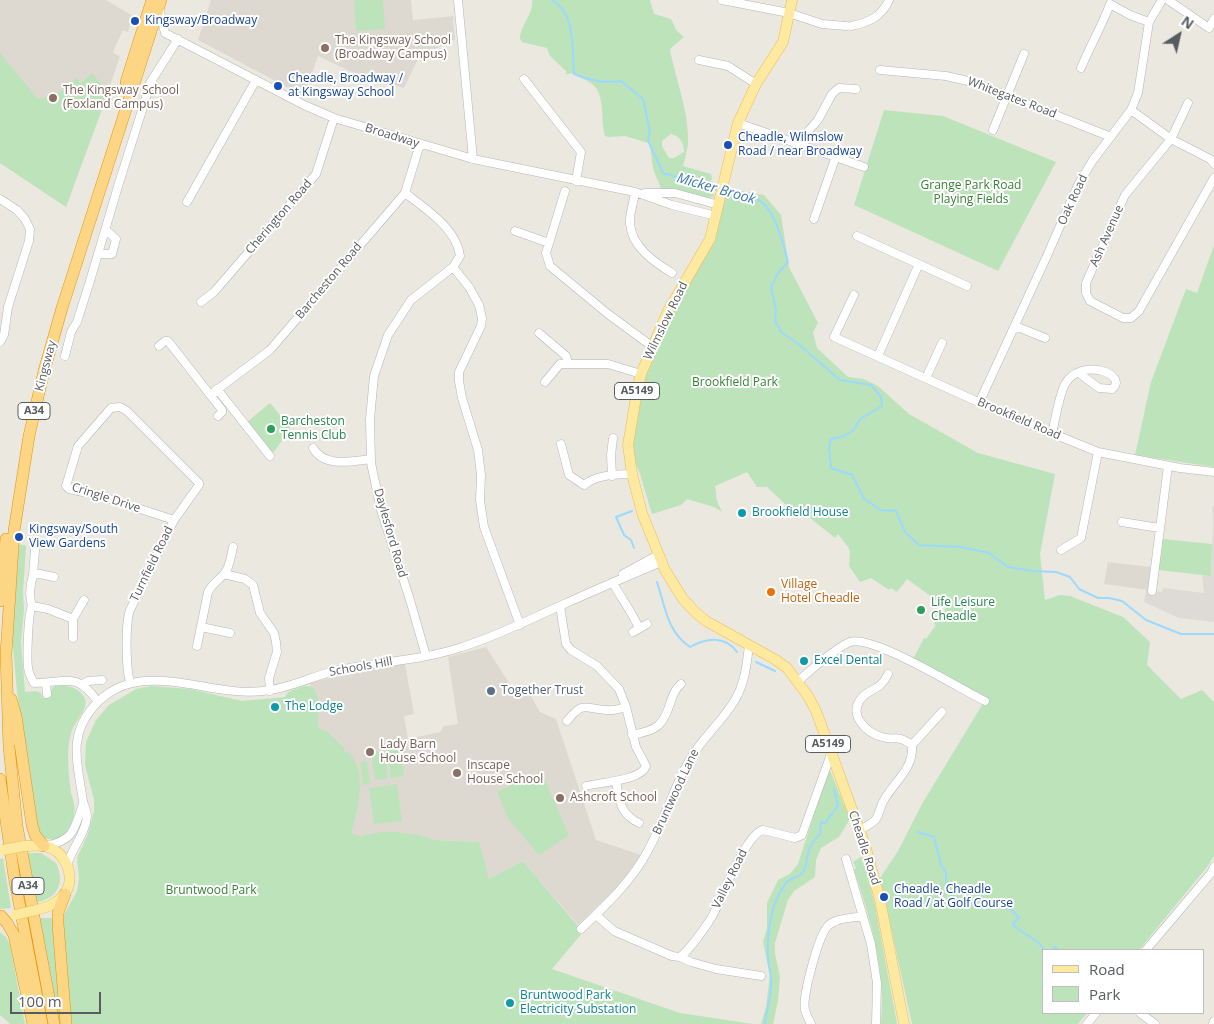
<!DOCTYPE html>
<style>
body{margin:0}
#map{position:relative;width:1214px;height:1024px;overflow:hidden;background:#ebe8df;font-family:"Open Sans",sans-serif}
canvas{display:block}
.legend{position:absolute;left:1042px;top:949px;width:162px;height:65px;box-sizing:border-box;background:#fff;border:1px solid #bcbebf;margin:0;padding:6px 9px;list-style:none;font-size:15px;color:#585c60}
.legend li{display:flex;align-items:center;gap:10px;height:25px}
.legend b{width:25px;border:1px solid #bcbebf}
.north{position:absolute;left:1154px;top:10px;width:50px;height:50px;-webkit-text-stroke:4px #fff;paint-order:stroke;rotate:35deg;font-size:14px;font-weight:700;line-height:20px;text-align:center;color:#585c60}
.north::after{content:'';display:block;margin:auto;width:18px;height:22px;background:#585c60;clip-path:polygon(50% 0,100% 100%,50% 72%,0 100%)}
.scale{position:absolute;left:10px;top:992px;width:91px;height:22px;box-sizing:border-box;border:2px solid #585c60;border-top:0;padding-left:6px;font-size:15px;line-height:18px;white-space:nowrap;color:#585c60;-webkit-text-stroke:4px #fff;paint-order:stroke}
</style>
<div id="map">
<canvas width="1214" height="1024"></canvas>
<ul class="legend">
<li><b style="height:6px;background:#fee9a1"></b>Road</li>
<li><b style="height:14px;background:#bde3bb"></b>Park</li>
</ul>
<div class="north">N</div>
<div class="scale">100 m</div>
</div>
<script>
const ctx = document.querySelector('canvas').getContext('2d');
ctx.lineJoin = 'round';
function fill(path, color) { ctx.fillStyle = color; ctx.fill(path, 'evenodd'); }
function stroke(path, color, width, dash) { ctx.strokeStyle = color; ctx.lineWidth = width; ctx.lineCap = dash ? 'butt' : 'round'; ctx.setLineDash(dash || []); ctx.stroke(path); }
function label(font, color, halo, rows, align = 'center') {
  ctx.font = font + ' "Open Sans",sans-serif'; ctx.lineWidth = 4; ctx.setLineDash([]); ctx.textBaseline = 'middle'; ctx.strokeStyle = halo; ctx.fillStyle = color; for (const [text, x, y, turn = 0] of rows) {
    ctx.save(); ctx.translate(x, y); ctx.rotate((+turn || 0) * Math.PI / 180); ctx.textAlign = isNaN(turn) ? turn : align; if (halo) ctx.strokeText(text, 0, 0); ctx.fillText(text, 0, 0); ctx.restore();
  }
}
fill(new Path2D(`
 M1212 506H1214V622L1179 618 1144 602 1146 590 1162 592 1163 588 1204 593 1202 575 1211 576 1213 522Z`), '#dedbd7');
fill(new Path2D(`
 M0 0H106L133 16 128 32 123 30 113 52 116 55 120 56 104 104 66 207 0 163Z
 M211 0H411L413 20 454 16 453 21 455 39 419 57 404 88 354 73 318 56 304 96 198 40Z
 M1108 562 1151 567 1148 590 1104 584Z
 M486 647 518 697 528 691 540 712 556 719 596 840 641 855 618 886 578 925 523 861 489 879 478 842 330 835 314 740 310 682 405 664 414 714 404 716 408 739 440 732 444 726 458 724 448 657Z`), '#ddd9d0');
fill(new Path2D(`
 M354 0H383L385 29 356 31Z
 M532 0H650L654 14 671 19 676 30 684 37 672 47 670 50C676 81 689 111 688 143 687 151 685 159 683 166L711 174 712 178 708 191 714 194 713 197 709 198 661 189C659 181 654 174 653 167 651 158 652 151 648 143L625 136 608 137 605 136C600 121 606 94 592 84 586 79 578 77 571 73L569 74H565L567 72 550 56 547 48 522 42 520 39C520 25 534 14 532 0ZM671 134C680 136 684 143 684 152L674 158H669L662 146V141Z
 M0 53 38 99 60 92 76 78 81 83 92 73 108 92 66 207 0 163Z
 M884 110 943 116 1056 162 998 271 854 205Z
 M725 182 731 189 764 195 781 215 789 267 818 323 813 332 817 348 848 377 864 379 878 386 909 414 978 453 1055 474 1040 554 1045 600 1060 595 1070 596 1123 617 1150 642 1147 665 1181 699 1202 690 1214 702V856L1207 867 1139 950H1043V1013H1087L1078 1024H912L880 878 898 851 922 804 982 705 980 698 911 663 924 638 926 639 936 625 934 624 936 621 939 623 945 614 943 613 946 607 907 579 897 592 891 588 889 590 871 578 860 582 849 566 850 552 848 547 838 534 835 538 804 513 791 516 786 505 767 487H757L747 472 715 486 717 501 722 512 714 507 687 499 681 505 652 514 640 474 628 445 641 374 710 239Z
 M1214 245V467L1135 455 1151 382 1186 289 1197 293Z
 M270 403 290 427 288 433 272 454 247 422Z
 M1163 539 1212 544 1211 576 1159 570Z
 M19 544 26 546 23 592 24 610 21 641 25 692 36 691 41 693 43 698H50L51 690 54 686C65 685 78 686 84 697 90 707 77 719 73 728 71 732 70 738 69 743 67 759 69 777 71 793 73 800 76 807 74 815 72 828 61 845 46 838 39 835 37 826 35 819L17 691 12 637Z
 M151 686 190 689 242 701 285 697C287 691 292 691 298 688 324 677 318 714 318 728L327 731 344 748 345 752 350 753C367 776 359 808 351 832L354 835 361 836 381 832H394L419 835 435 840 479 842 489 879 523 861 583 932 552 969 680 1013 753 1024H71L63 917 77 891 79 878 77 858 88 834 94 811V800L85 765 86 742 96 720 109 705 136 689Z
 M400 748 404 776 391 778 387 750Z
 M385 751 388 778 375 780 371 752Z
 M367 761 370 784 363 785 360 762Z
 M829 768 850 819 839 837 821 848 816 860 815 877 794 891 788 900 775 943V954L780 977 778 1001 773 1024H761L766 1007 770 975 763 942 767 928V903L778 880 790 874 798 864Z
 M541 771 569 835 539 855 509 820 497 792Z
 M397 784 402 821 374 824 369 788Z
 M33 853H41L56 863C66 884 57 899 34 903L24 854Z
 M862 856 875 905 897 1024H881C886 972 871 920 854 870L856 868 853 862Z
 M3 858 11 908 0 909V859Z
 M37 918H54L62 1024H56Z
 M0 932 6 937 10 945 25 1024H10L0 1015Z`), '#bde3bb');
stroke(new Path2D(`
 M552 0C576 13 572 50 574 74 592 81 602 83 621 81L643 99 650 132 648 140 663 173 717 190
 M724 193C734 196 741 195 751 197 774 201 783 243 788 262L778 273 771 287 776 309 775 321 782 333 796 342 840 380 871 385 881 397 882 406 860 419 854 430 844 436 831 439 829 447 831 468 852 475 864 499 881 510 896 511 905 532 919 545 961 547 989 553 1008 567 1033 571 1056 572 1070 577 1079 589 1098 598H1109L1122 601 1146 620 1181 634H1214
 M632 511 616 517 624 535 631 540 634 548
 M657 582C665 606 667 632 690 647 706 638 725 635 737 652
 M756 662 775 671
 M918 832 934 837 941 865 946 872V884L951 893 952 902 961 904 971 903 982 908 993 905 1011 909 1019 918 1013 923 1015 927 1039 943 1044 950
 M1052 950 1055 947 1058 950
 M765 1024C766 1011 771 999 771 986 772 977 769 968 768 959 767 934 770 903 787 882 792 877 800 877 803 872 807 867 806 859 808 853 810 846 815 839 820 834L821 822 825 823C828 820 834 810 838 806L834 789`), '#9cd9fe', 2);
const minor = new Path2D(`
 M458 0 473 159
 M722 0 789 13 822 24 846 26
 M1168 0 1209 28 1214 19
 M159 8 165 33 304 105 334 118 473 159 635 192 672 205 716 216
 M851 26C867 23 882 17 889 0
 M699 60 728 66 756 84
 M1081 68C1090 46 1102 26 1110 4L1130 15 1149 22
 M880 70 946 76 972 82 1111 137
 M524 79 581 152 576 181
 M1188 103 1171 139 1125 195 1086 283V293L1090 301 1123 318H1131L1139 311 1214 178
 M1131 110 1171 139 1210 159 1214 164
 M738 123 864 167
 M993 130 1024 54
 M798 143 818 120 832 94 839 88 856 89
 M565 191 546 253 550 266 608 314 653 347
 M635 192C634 202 629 214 630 224 632 247 654 262 672 273
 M405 193C422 206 449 224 457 245 459 248 459 253 460 256L453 267 411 300 388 335 374 376 370 419 371 463 381 510 410 600 426 656
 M645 193H675L719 205
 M0 199 17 210 25 219 30 229 29 241 8 307 4 335 0 342
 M187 202 256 80
 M814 219 836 156
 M515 231 549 243
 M857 236 967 286
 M99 254H112L116 239 106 230
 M453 267 469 287 479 305 482 318 481 326 459 372V381L462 398 478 450 481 475 480 500 484 527 520 625
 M854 295 834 337 1007 415 1098 452 1180 468 1214 472
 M201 302 214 292 316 174 334 118
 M1015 326 1045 338
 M539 333 566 356 568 364
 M159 346 165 341H168L222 410V412L218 416
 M65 356 71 332 77 322 90 281 119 183 145 101 150 83 178 39
 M878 356 919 264
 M926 378 942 343
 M545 382 560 364H608L641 374
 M217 389 270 456
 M210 395 270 350 405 193 420 144
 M979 403 1046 258 1078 185 1093 160 1131 110 1138 93 1149 22 1162 0
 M1052 434C1055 420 1059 396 1065 384 1081 356 1130 375 1112 389L1099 388 1079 373
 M561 444 569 475 584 485C598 474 616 475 632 474
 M313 448C324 468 353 461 371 459
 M612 476 611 455 613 438
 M1122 522 1159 528
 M1061 550 1081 538 1098 452
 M224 574 245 579 253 585 260 613 274 633 276 642 277 652 269 678 270 691
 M623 574 658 555
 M33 575 35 550
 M54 577 40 574 33 575C30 585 29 596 32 606 28 613 26 665 29 672 30 676 32 679 34 683 67 683 76 671 98 702
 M613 583C621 598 632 612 639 628
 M1152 591 1168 466
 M32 606 48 609 73 619V638
 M560 606 566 644 571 650 597 666 619 689 626 707 636 747 646 766C641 781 600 782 586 786
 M73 619 84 600
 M201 627 230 633
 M633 632 647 624
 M197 646 208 592C212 584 219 580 224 574 230 567 231 556 233 547
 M798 681C810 671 835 648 850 642 872 634 960 689 985 701
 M130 682C126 669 125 624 130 610L174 520 199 485V483L127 411 120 407 111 408 78 446 66 486 69 489 97 495 174 520
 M46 683 47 694
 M83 684 88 681 102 680
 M567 721C584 700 584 709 606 710 613 711 620 709 626 707
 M632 735C658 730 663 726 671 701 673 694 675 689 681 684
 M912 745 942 712
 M616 781C620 801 619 813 639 823
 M859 830C865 827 872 824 876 819 880 813 880 806 884 800 894 782 914 769 912 745 897 734 895 741 882 737 867 733 849 716 860 700 868 688 880 692 888 674
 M46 846C75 840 74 829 83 804
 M846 859 871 944 877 983 876 1024
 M67 865C72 848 86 833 87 816 87 810 84 806 83 801 78 766 67 736 94 706 140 655 207 698 263 691 288 689 310 677 334 671 375 662 418 661 459 648 495 637 528 620 562 605 595 590 628 576 661 562
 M596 915 614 931 672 956 680 957 691 962 716 969 761 976
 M581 929C605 906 630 883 646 854 663 825 672 791 689 761 702 738 722 722 735 700 745 683 747 663 749 645
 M1146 950 1211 873 1214 867
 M680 957C689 951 707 925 713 915 722 897 746 834 763 830L795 838 802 835 831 754
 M1140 1013 1155 1024
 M811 1024C809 1020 806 1014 805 1010 802 997 818 938 827 927 834 918 852 918 863 916
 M1087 1024 1096 1013
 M1213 1024 1214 1021`);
const major = new Path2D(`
 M792 0 783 42 756 84 738 123 710 239 668 311 641 374 637 391 628 445 632 474 642 513 665 570 683 599 696 613 706 621 776 660 787 668 808 696 816 711 865 845 880 900 904 1024
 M24 846C31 846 38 845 44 846 64 849 76 875 66 892 59 903 48 907 36 910`);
const highway = new Path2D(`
 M126 82 152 0
 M0 601 6 539
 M11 699 16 716 32 825 35 835 44 846
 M0 779 14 876 42 1024
 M65 894 58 913V924L66 1024
 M1 916 7 923 14 935 33 1024
 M54 1024 17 826 9 747 6 654 14 531 29 436 44 371 62 308 161 0`);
stroke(minor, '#b2b6ba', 9);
stroke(major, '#f0ba53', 11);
stroke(highway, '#e89202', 12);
stroke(minor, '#fff', 8);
stroke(major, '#fee9a1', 10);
stroke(highway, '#fcd685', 11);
const majorBridge = new Path2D(`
 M3 850 24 846
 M15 915 36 910`);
stroke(majorBridge, '#f0ba53', 11, []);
stroke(majorBridge, '#fee9a1', 10);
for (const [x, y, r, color] of [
 [135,21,5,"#1a4fb4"],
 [325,48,5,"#8d6e63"],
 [278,86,5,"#1a4fb4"],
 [53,98,5,"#8d6e63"],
 [728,145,5,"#1a4fb4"],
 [271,429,5,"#2e9e5b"],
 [742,513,5,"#0f9aa8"],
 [19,537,5,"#1a4fb4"],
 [771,592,5,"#e8710a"],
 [921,610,5,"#2e9e5b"],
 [804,661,5,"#0f9aa8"],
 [491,691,5,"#5c6f8a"],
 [275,707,5,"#0f9aa8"],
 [370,752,5,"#8d6e63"],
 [457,773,5,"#8d6e63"],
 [560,798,5,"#8d6e63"],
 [884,897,5,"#1a4fb4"],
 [510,1003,5,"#0f9aa8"]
]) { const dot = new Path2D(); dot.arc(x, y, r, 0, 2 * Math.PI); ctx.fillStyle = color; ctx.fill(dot); stroke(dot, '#fff', 2); }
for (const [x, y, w] of [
 [637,391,45],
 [34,411,32],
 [828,744,45],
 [28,886,32]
]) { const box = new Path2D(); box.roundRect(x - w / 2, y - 8.5, w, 17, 4); ctx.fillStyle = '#fff'; ctx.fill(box); stroke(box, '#585c60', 1); }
label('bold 11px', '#585c60', null, [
 ["A5149",637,391],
 ["A34",34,411],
 ["A5149",828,744],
 ["A34",28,886]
]);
label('12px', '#164399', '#fff', [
 ["Kingsway/Broadway",145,21],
 ["Cheadle, Broadway /",288,79],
 ["at Kingsway School",288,93],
 ["Cheadle, Wilmslow",738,138],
 ["Road / near Broadway",738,152],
 ["Kingsway/South",29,530],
 ["View Gardens",29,544],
 ["Cheadle, Cheadle",894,890],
 ["Road / at Golf Course",894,904]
], 'left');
label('12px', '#785e54', '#fff', [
 ["The Kingsway School",335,41],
 ["(Broadway Campus)",335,55],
 ["The Kingsway School",63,91],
 ["(Foxland Campus)",63,105],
 ["Lady Barn",380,745],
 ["House School",380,759],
 ["Inscape",467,766],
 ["House School",467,780],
 ["Ashcroft School",570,798]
], 'left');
label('12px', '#585c60', '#fff', [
 ["Whitegates Road",1012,98,21],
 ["Broadway",392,136,17],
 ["Oak Road",1073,200,-65],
 ["Cherington Road",279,217,-49],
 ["Ash Avenue",1107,236,-66],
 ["Barcheston Road",329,281,-50],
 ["Wilmslow Road",666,321,-64],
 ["Kingsway",46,366,-75],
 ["Brookfield Road",1019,419,23],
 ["Cringle Drive",106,498,18],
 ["Daylesford Road",390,533,74],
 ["Turnfield Road",152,564,-64],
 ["Schools Hill",361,667,-10],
 ["Bruntwood Lane",676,792,-65],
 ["Cheadle Road",864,848,72],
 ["Valley Road",730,879,-64]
]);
label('12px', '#358334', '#fff', [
 ["Grange Park Road",971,186],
 ["Playing Fields",971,200],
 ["Brookfield Park",735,383],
 ["Bruntwood Park",211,891]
]);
label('12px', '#27864d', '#fff', [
 ["Barcheston",281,422],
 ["Tennis Club",281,436],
 ["Life Leisure",931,603],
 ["Cheadle",931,617]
], 'left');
label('12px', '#0d838f', '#fff', [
 ["Brookfield House",752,513],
 ["Excel Dental",814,661],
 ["The Lodge",285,707],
 ["Bruntwood Park",520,996],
 ["Electricity Substation",520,1010]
], 'left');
label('12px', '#c56008', '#fff', [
 ["Village",781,585],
 ["Hotel Cheadle",781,599]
], 'left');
label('12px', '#4e5e75', '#fff', [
 ["Together Trust",501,691]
], 'left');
label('italic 14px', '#3a7aae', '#fff', [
 ["Micker Brook",716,189,16]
]);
</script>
